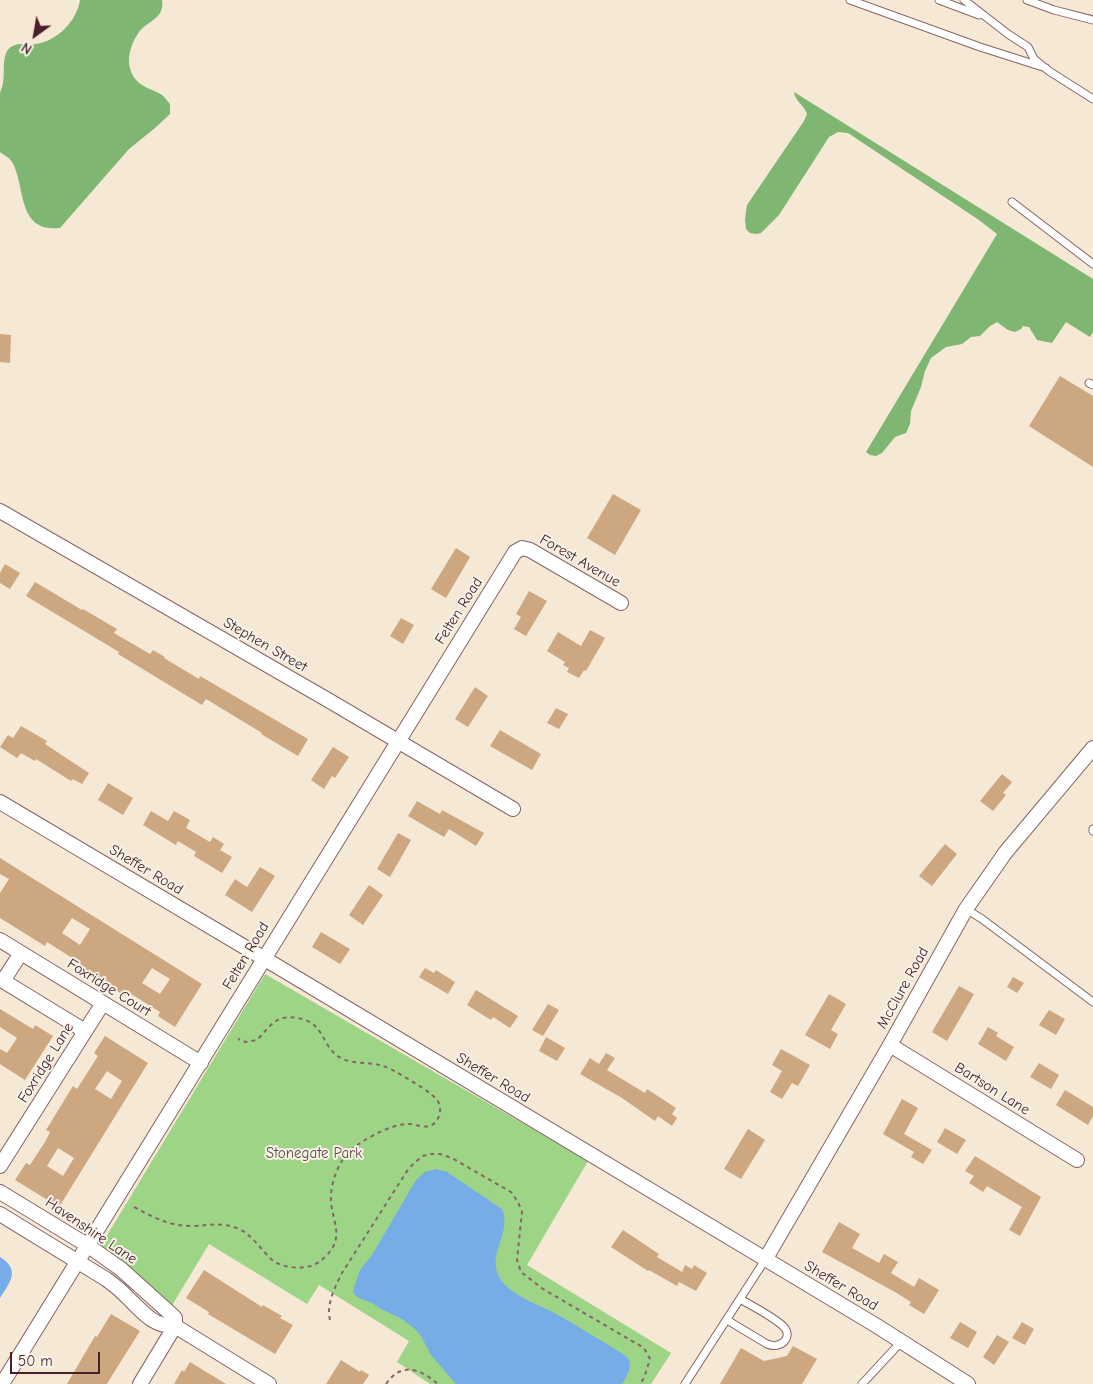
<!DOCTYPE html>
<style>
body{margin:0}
#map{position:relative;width:1093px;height:1384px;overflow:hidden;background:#f5e8d4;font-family:"Comic Neue",sans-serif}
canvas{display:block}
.north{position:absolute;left:10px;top:10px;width:50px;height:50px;-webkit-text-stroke:4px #f7f3e8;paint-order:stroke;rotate:212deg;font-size:14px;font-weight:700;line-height:20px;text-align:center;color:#4a1f2b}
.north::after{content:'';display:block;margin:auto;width:18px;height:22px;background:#4a1f2b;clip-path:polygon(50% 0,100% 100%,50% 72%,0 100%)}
.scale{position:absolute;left:10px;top:1352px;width:90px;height:22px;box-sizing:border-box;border:2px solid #4a1f2b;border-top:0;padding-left:6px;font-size:15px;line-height:18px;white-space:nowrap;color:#4a1f2b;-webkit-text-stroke:4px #f7f3e8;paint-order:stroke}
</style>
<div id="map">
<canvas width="1093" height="1384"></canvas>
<div class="north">N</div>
<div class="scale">50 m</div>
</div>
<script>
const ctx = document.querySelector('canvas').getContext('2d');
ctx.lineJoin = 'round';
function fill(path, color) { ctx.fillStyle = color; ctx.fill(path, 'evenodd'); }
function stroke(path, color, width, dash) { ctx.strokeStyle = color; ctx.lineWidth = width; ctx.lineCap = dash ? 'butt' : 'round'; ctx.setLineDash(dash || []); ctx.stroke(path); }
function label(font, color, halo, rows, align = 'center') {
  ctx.font = font + ' "Comic Neue",sans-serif'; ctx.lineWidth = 4; ctx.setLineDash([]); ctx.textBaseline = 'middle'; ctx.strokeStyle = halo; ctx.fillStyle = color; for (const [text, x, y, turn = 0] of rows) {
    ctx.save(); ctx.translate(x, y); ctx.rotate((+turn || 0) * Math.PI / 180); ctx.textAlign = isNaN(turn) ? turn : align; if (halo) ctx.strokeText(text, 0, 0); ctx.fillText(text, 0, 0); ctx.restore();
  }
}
fill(new Path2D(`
 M265 974 588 1161 527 1265 671 1353 651 1384H430L397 1362 409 1341 319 1285 307 1304 209 1244 171 1307 160 1297 135 1272 100 1247Z`), '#9dd485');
fill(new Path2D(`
 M80 0H162C165 19 147 21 139 32 128 48 124 68 138 82 144 88 155 90 162 95 165 97 167 101 170 104V114L155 128 129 149 60 228C16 233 26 185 12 162 10 158 4 155 0 152 0 139 0 126 0 113 0 106 0 99 0 93 1 89 3 86 3 82 5 72 2 61 7 51 14 41 26 45 36 44 57 41 77 21 80 0Z
 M794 92 1093 279V332L1090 337 1066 322 1052 343 1037 340 1029 327 1023 326 1021 329 1015 332 1008 330 997 322 990 326 980 336 971 337 962 344 946 347 931 358 925 371 921 387 911 411 910 424 906 433 895 437 882 453 876 456 870 455 866 452 997 234 979 220 848 133 838 132 829 137 779 215 761 233 756 234 750 233 746 229 745 219 747 205 804 121 807 114C804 105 795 101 794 92Z`), '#7eb672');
fill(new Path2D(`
 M436 1169 447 1172 502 1209C511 1230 493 1247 496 1268 497 1276 504 1285 511 1290 525 1301 542 1306 558 1315 580 1327 601 1341 623 1354 625 1356 628 1358 629 1360 632 1368 626 1378 622 1384H456L431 1355 421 1336 416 1330 402 1319 379 1308 374 1304 359 1298 355 1295 353 1291 360 1270 372 1255 416 1180 425 1172Z
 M0 1257C21 1270 10 1282 0 1298Z`), '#77ade6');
fill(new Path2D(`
 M0 334 11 335 10 363 0 362Z
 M1060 376 1093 396V467L1029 426Z
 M613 494 641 510 615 555 587 538Z
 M456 548 470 557 446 598 431 589Z
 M5 564 20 573 10 589 0 583V573Z
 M35 582 82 610 83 609 117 629 114 633 150 654 153 650 165 657 164 658 199 679 200 676 308 739 298 756 261 734 262 733 206 699 202 705 118 654 119 652 26 596Z
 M529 591 547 601 526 636 514 629 521 617 516 614Z
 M401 618 414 625 403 644 390 636Z
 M590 630 605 638 586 671 584 670 579 678 567 672 569 668 563 665 565 662 547 651 558 632 581 646Z
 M475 687 488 696 468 727 455 719Z
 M556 708 568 714 559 729 547 723Z
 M21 726 47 741 45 744 89 773 82 784 73 779 71 781 36 759 35 761 21 753 17 758 0 747 8 735 13 738Z
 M500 730 541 754 532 770 490 746Z
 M333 747 349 757 335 778 332 776 324 789 311 780Z
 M1002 774 1012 782 1003 793 1006 795 993 811 980 801Z
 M108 783 133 798 123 815 98 800Z
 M417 801 440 814 442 810 484 833 476 846 449 829 444 837 408 816Z
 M151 811 168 821 174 811 190 820 186 828 210 842 213 837 224 844 220 850 232 857 222 873 194 856 196 852 178 841 176 845 143 825Z
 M398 833 411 840 390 877 377 869Z
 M945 844 957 854 932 886 919 876Z
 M0 858 202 984 175 1027 158 1016 160 1012 136 997 127 992 125 996 78 966 80 963 47 942 45 946 0 918V893L9 879 0 874ZM72 918 90 929 80 945 62 933ZM152 968 170 979 160 994 142 983Z
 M260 867 275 876 252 912 225 895 235 879 247 887Z
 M369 885 383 895 363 925 349 915Z
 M321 932 350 949 340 964 312 947Z
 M425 968 434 973 436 970 455 982 448 994 419 977Z
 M1013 977 1024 983 1017 993 1007 987Z
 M959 986 974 994 947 1041 932 1032Z
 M476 990 518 1016 510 1028 493 1017 491 1020 467 1005Z
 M829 994 846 1004 831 1030 838 1034 830 1049 805 1035Z
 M548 1004 559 1010 543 1036 532 1030Z
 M0 1009 33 1029 35 1025 53 1036 25 1080 0 1064V1049L7 1053 17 1038 0 1027Z
 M1049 1010 1065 1019 1056 1035 1039 1025Z
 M988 1027 998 1033 996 1036 1014 1047 1006 1061 978 1044Z
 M105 1036 148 1063 59 1207 15 1180 26 1163 30 1165 45 1142 50 1132 46 1130 73 1086 77 1089 98 1056 94 1053ZM107 1071 122 1081 111 1099 95 1089ZM58 1148 74 1158 63 1176 47 1166Z
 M546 1037 565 1048 557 1061 539 1051Z
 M781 1049 810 1065 798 1086 792 1083 782 1099 770 1092 782 1071 772 1065Z
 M606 1053 615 1058 607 1070 645 1093 647 1089 676 1108 672 1114 677 1118 672 1126 658 1116 655 1121 622 1098 580 1074 590 1058 599 1064Z
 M1039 1063 1059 1075 1051 1089 1030 1077Z
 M1065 1090 1093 1107V1116L1088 1125 1056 1105Z
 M902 1099 918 1108 904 1134 932 1150 923 1164 911 1157 914 1152 883 1134Z
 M945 1128 966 1140 957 1154 937 1142Z
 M748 1129 765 1140 741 1179 724 1169Z
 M975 1156 1041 1197 1020 1236 1009 1230 1022 1207 987 1186 983 1192 969 1183 974 1176 965 1171Z
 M839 1222 860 1234 852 1248 879 1263 884 1254 898 1262 891 1273 914 1287 919 1278 939 1290 924 1314 909 1305 911 1302 895 1292 822 1252Z
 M623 1230 659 1254 657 1257 682 1272 685 1265 692 1269 694 1265 707 1273 696 1291 679 1282 677 1286 649 1270 648 1271 611 1247Z
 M204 1270 262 1307 263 1305 282 1316 280 1318 293 1325 275 1354 208 1314 209 1312 186 1298Z
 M111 1314 140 1331 113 1374 107 1384H67L95 1336 97 1337Z
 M960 1322 977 1332 968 1348 950 1338Z
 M1022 1322 1034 1329 1025 1345 1012 1338Z
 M997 1335 1009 1342 994 1365 983 1357Z
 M793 1346 817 1359 802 1384H720L741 1348 764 1361 787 1356Z
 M341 1360 360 1372 361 1370 369 1375 363 1384H326Z
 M190 1362 226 1384H174L182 1370 184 1372Z`), '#cda780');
const lane = new Path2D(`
 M850 0 980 47 1046 68
 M939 0 979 15
 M964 0 1008 34 1028 47 1034 59 1049 71 1093 99
 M1027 0 1054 10 1093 20
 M1012 202 1093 264
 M1089 383 1093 385
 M1093 829V831
 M966 909 982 919 1093 1002
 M727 1320 767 1344C781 1350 793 1337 784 1327 774 1317 752 1306 740 1299
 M685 1384 765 1260
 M862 1384 901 1342`);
const street = new Path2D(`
 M0 511 328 700 513 809
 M0 802 280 968 877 1326 968 1384
 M0 940 201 1063
 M0 979 85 1031
 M3 981 21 953
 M890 1045 1077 1160
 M0 1166 103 1003
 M0 1192 87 1245 121 1269 172 1315 175 1318V1326
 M0 1214 106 1279C114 1285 121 1290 127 1297 142 1311 153 1327 175 1326L269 1384
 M765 1260 890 1045 966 909 1005 853 1093 748
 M2 1384 515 552 522 548 530 550 621 603
 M140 1384 175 1326`);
stroke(lane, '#866566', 9);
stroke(street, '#866566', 16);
stroke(new Path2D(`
 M134 1207C153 1217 169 1226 191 1226 209 1226 220 1221 239 1229 252 1235 259 1247 269 1257 279 1268 298 1269 311 1266 317 1264 322 1260 327 1255 344 1237 333 1223 331 1202 330 1186 336 1169 345 1156 357 1142 390 1124 408 1124 415 1124 423 1128 430 1126 437 1123 441 1115 440 1107 439 1102 436 1098 432 1095 426 1089 388 1066 380 1065 368 1062 354 1064 343 1059 320 1049 327 1022 297 1018 275 1014 270 1027 257 1040L246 1042 238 1039
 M330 1320C326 1304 335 1287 342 1273L407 1171 414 1163 423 1156 431 1154H440L452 1158 511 1192 518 1202 522 1212 517 1260 521 1272 543 1289 644 1348 650 1359 644 1378 640 1384
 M386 1384C402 1361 420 1369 438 1384`), '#866566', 2, [4, 4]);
stroke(lane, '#fff', 7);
stroke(street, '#fff', 14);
label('15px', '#4a1f2b', '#f7f3e8', [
 ["Forest Avenue",580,561,30],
 ["Felten Road",459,611,-58],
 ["Stephen Street",265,645,30],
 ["Sheffer Road",146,870,31],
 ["Felten Road",246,956,-59],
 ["Foxridge Court",109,988,32],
 ["McClure Road",903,988,-61],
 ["Foxridge Lane",46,1063,-58],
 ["Sheffer Road",493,1078,31],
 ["Bartson Lane",992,1089,32],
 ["Havenshire Lane",91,1231,34],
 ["Sheffer Road",841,1286,31]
]);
label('15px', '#5f4c42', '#f7f3e8', [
 ["Stonegate Park",314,1154]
]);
</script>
